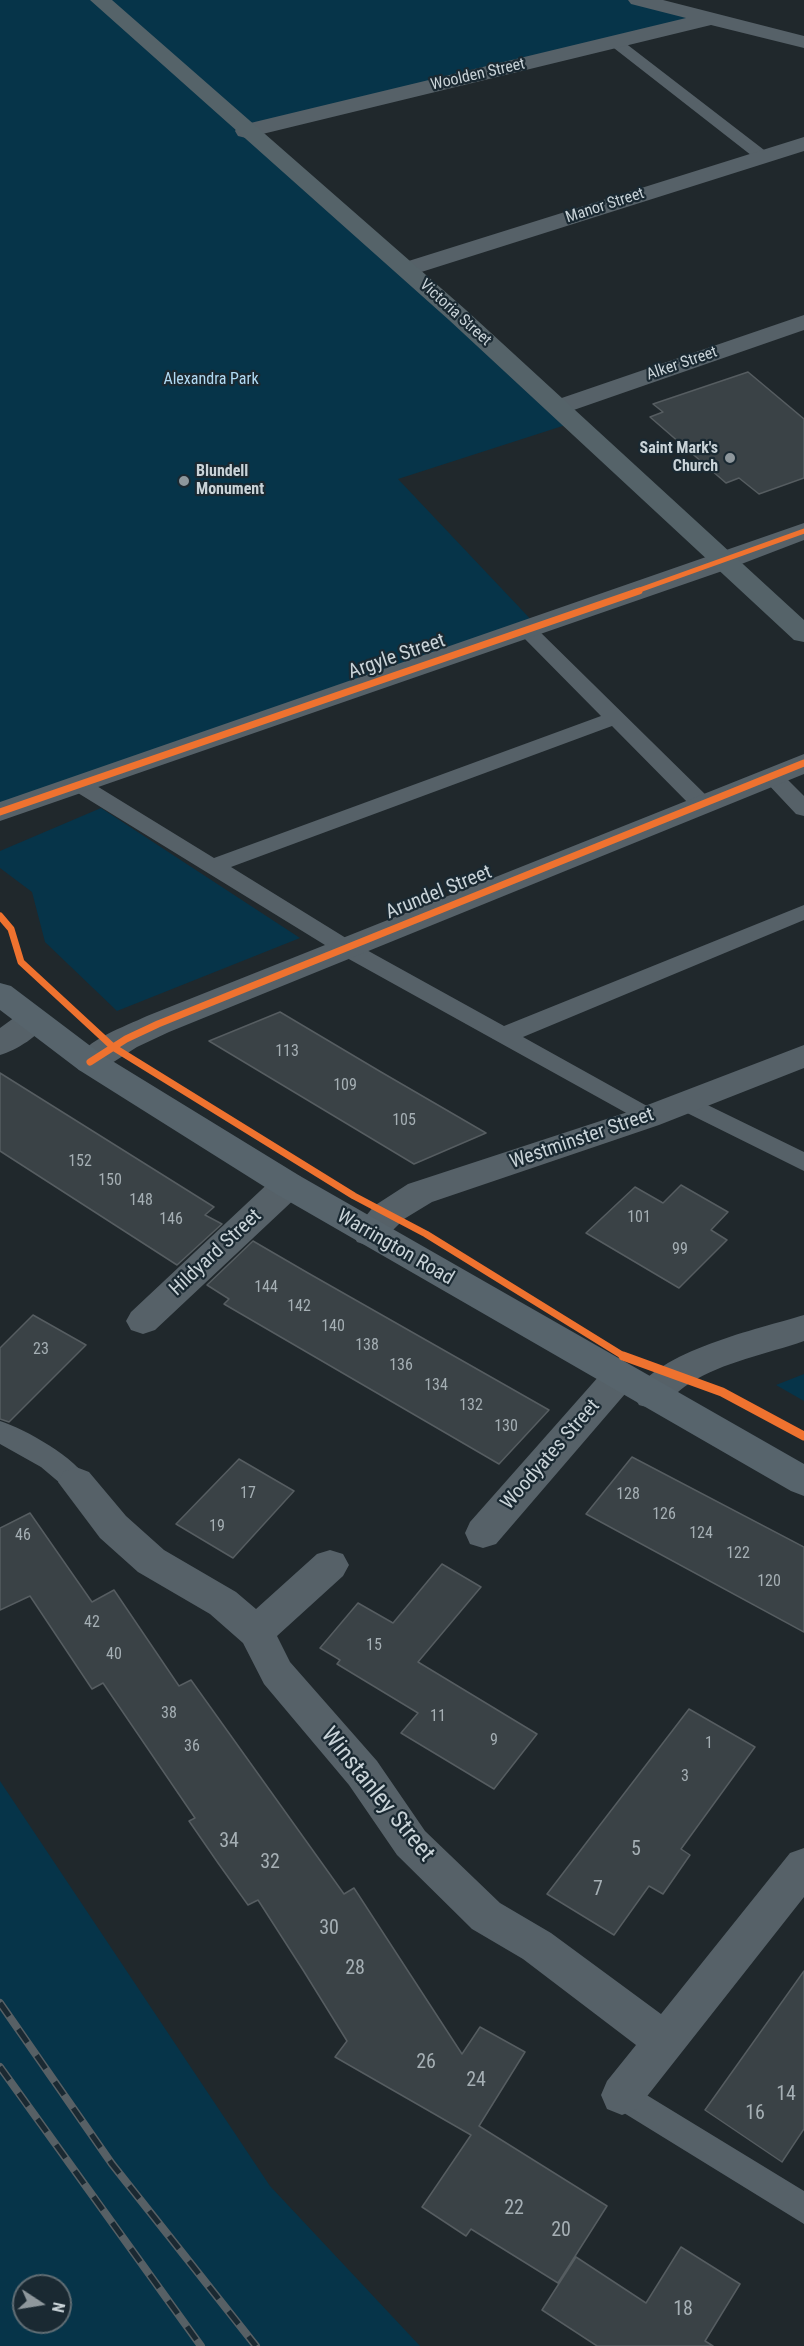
<!DOCTYPE html>
<style>
body{margin:0}
#map{position:relative;width:804px;height:2346px;overflow:hidden;background:#20282c;font-family:"Roboto Condensed",sans-serif}
canvas{display:block}
.north{position:absolute;left:12px;top:2274px;width:60px;height:60px;box-sizing:border-box;background:#1a2932;border:2px solid #606d74;border-radius:50%;rotate:102deg;font-size:16px;font-weight:700;line-height:24px;text-align:center;color:#c9d3d8}
.north::after{content:'';display:block;margin:auto;width:21px;height:27px;background:#8e979c;clip-path:polygon(50% 0,100% 100%,50% 72%,0 100%)}
</style>
<div id="map">
<canvas width="804" height="2346"></canvas>
<div class="north">N</div>
</div>
<script>
const ctx = document.querySelector('canvas').getContext('2d');
ctx.lineJoin = 'round';
function fill(path, color) { ctx.fillStyle = color; ctx.fill(path, 'evenodd'); }
function stroke(path, color, width, dash) { ctx.strokeStyle = color; ctx.lineWidth = width; ctx.lineCap = dash ? 'butt' : 'round'; ctx.setLineDash(dash || []); ctx.stroke(path); }
function label(font, color, halo, rows, align = 'center') {
  ctx.font = font + ' "Roboto Condensed",sans-serif'; ctx.lineWidth = 4.5; ctx.setLineDash([]); ctx.textBaseline = 'middle'; ctx.strokeStyle = halo; ctx.fillStyle = color; for (const [text, x, y, turn = 0] of rows) {
    ctx.save(); ctx.translate(x, y); ctx.rotate((+turn || 0) * Math.PI / 180); ctx.textAlign = isNaN(turn) ? turn : align; if (halo) ctx.strokeText(text, 0, 0); ctx.fillText(text, 0, 0); ctx.restore();
  }
}
fill(new Path2D(`
 M0 0H638L710 19 246 131 575 422 398 479 537 626 0 809Z
 M101 808 300 938 117 1011 45 942 32 892 0 868V851Z
 M804 1374V1401L776 1385Z
 M0 1781 270 2186 420 2346H0ZM24 2286H60V2322H24Z`), '#063449');
const building = new Path2D(`
 M748 372 804 419V478L759 494 739 478 726 483 650 417 663 412 653 404Z
 M280 1012 381 1072 486 1133 414 1164 209 1041Z
 M0 1073 214 1207 205 1215 222 1224 177 1265 0 1151Z
 M681 1185 728 1212 711 1230 727 1240 679 1288 586 1233 635 1187 663 1203Z
 M253 1241 308 1273 549 1410 499 1464 224 1304 229 1299 207 1285Z
 M33 1315 86 1345 9 1422 0 1419V1348Z
 M632 1457 804 1547V1632L586 1514Z
 M239 1459 294 1491 233 1558 176 1524Z
 M30 1513 92 1602 114 1590 179 1686 191 1680 344 1894 354 1888 462 2054 480 2027 525 2052 479 2126 607 2206 558 2283 471 2229 466 2236 422 2207 471 2135 335 2057 347 2041 303 1970 258 1900 248 1905 218 1863 189 1821 195 1818 103 1683 92 1689 30 1596 0 1610V1528Z
 M442 1564 481 1587 418 1662 537 1734 494 1789 401 1733 418 1713 337 1664 340 1660 320 1648 358 1603 393 1623Z
 M689 1709 755 1747 681 1849 690 1855 663 1894 649 1886 614 1935 547 1894Z
 M804 1971V2129L782 2162 705 2110Z
 M681 2247 740 2284 705 2341 713 2346H597L542 2310 576 2257 646 2303Z`);
fill(building, '#3a4246');
stroke(building, '#565d61', 1.5);
fill(new Path2D(`
 M615 37 620 39 768 153 770 156 768 159H756L610 45 607 42Z
 M527 624 534 626 710 799 713 804 710 809H694L612 726 231 867 354 943 504 1026 804 905V920L523 1037 656 1111 660 1117 656 1123 648 1125 338 953 73 790 69 785 73 780H87L214 858 601 716 520 634 517 630 520 626Z
 M772 769 779 771 804 796V816L796 814 765 781 761 776 765 771Z
 M685 1094 804 1152V1171L677 1108 673 1102 677 1096Z
 M0 1421C25 1429 77 1458 89 1482L85 1489 76 1493 67 1489 41 1467 0 1444Z
 M622 2080 804 2191V2224L611 2105 607 2095 611 2085Z`), '#566168');
fill(new Path2D(`
 M628 0H663L804 36V48L711 25 246 138 238 136 235 131 238 126 686 18 631 4Z
 M804 137V151L415 274H399L395 269 399 264Z
 M804 315V330L568 412 559 415 550 412 546 407 550 402Z
 M804 523V540L731 568 0 821V802Z
 M804 754V774L169 1032 137 1047 101 1070 90 1073 79 1070 74 1062C87 1039 124 1027 147 1016Z
 M33 1009 44 1012 49 1020C39 1036 17 1050 0 1055V1028L22 1012Z
 M804 1045V1068L659 1125 432 1202 404 1219 381 1242 369 1246 357 1242 352 1233 374 1206 408 1184 637 1109Z
 M288 1173 300 1176 305 1185 300 1194 155 1330 143 1334 131 1330 126 1321 131 1312 276 1176Z
 M804 1315V1341C767 1354 723 1362 690 1383 670 1395 665 1413 639 1405L633 1395C657 1351 758 1329 804 1315Z
 M619 1363 631 1367 637 1377 631 1387 496 1544 483 1548 470 1544 465 1533 470 1522 607 1367Z
 M76 1467 89 1472 126 1516 164 1550 236 1592 256 1609 317 1554 330 1550 343 1554 349 1565 343 1576 277 1636 290 1662 377 1761 425 1831 500 1903 551 1933 661 2014 790 1853 804 1848V1897L637 2109 622 2115 607 2109 601 2095 607 2081 636 2045 523 1959 472 1929 397 1855 349 1785 264 1684 243 1643 210 1614 138 1572 100 1538 58 1482 63 1472Z`), '#566168');
fill(new Path2D(`
 M0 983 11 986 101 1054 300 1176 804 1464V1496L791 1491 276 1194 79 1070 0 1010Z`), '#57646c');
fill(new Path2D(`
 M90 0H112L466 310 804 620V642L794 640 449 320Z`), '#556369');
const rail = new Path2D(`
 M0 2003 112 2164 256 2346
 M0 2067 201 2346`);
stroke(rail, '#576065', 8);
stroke(rail, '#1a2932', 5, [16]);
stroke(new Path2D(`
 M634 592 804 531`), '#ef722f', 5);
stroke(new Path2D(`
 M0 812 639 591
 M0 916 11 929 21 962 113 1047 354 1196 426 1234 625 1357
 M90 1062 126 1039 158 1024 804 763`), '#ef722f', 7);
stroke(new Path2D(`
 M623 1356 722 1392 804 1436`), '#ef722f', 9);
for (const [x, y, r, color] of [
 [730,458,6,"#8e979c"],
 [184,481,6,"#8e979c"]
]) { const dot = new Path2D(); dot.arc(x, y, r, 0, 2 * Math.PI); ctx.fillStyle = color; ctx.fill(dot); stroke(dot, '#1a2932', 2); }
label('16px', '#c9d3d8', '#1a2932', [
 ["Woolden Street",478,75,-13],
 ["Manor Street",605,206,-18],
 ["Victoria Street",455,313,42],
 ["Alker Street",682,364,-19]
]);
label('16px', '#b1daf3', '#1a2932', [
 ["Alexandra Park",211,380]
]);
label('bold 16px', '#c9d3d8', '#1a2932', [
 ["Saint Mark's",718,449],
 ["Church",718,467],
 ["Blundell",196,472,"left"],
 ["Monument",196,490,"left"]
], 'right');
label('16px', '#a5afb4', null, [
 ["113",287,1052],
 ["109",345,1086],
 ["105",404,1121],
 ["152",80,1162],
 ["150",110,1181],
 ["148",141,1201],
 ["101",639,1218],
 ["146",171,1220],
 ["99",680,1250],
 ["144",266,1288],
 ["142",299,1307],
 ["140",333,1327],
 ["138",367,1346],
 ["23",41,1350],
 ["136",401,1366],
 ["134",436,1386],
 ["132",471,1406],
 ["130",506,1427],
 ["17",248,1494],
 ["128",628,1495],
 ["126",664,1515],
 ["19",217,1527],
 ["124",701,1534],
 ["46",23,1536],
 ["122",738,1554],
 ["120",769,1582],
 ["42",92,1623],
 ["15",374,1646],
 ["40",114,1655],
 ["38",169,1714],
 ["11",438,1717],
 ["9",494,1741],
 ["1",709,1744],
 ["36",192,1747],
 ["3",685,1777]
]);
label('20px', '#c9d3d8', '#1a2932', [
 ["Argyle Street",397,657,-19],
 ["Arundel Street",439,893,-22],
 ["Westminster Street",582,1139,-19],
 ["Warrington Road",395,1248,30],
 ["Hildyard Street",216,1253,-43],
 ["Woodyates Street",551,1455,-49]
]);
label('20px', '#a5afb4', null, [
 ["34",229,1842],
 ["5",636,1850],
 ["32",270,1863],
 ["7",598,1890],
 ["30",329,1929],
 ["28",355,1969],
 ["26",426,2063],
 ["24",476,2081],
 ["14",786,2095],
 ["16",755,2114],
 ["22",514,2209],
 ["20",561,2231],
 ["18",683,2310]
]);
label('24px', '#c9d3d8', '#1a2932', [
 ["Winstanley Street",377,1795,51]
]);
</script>
